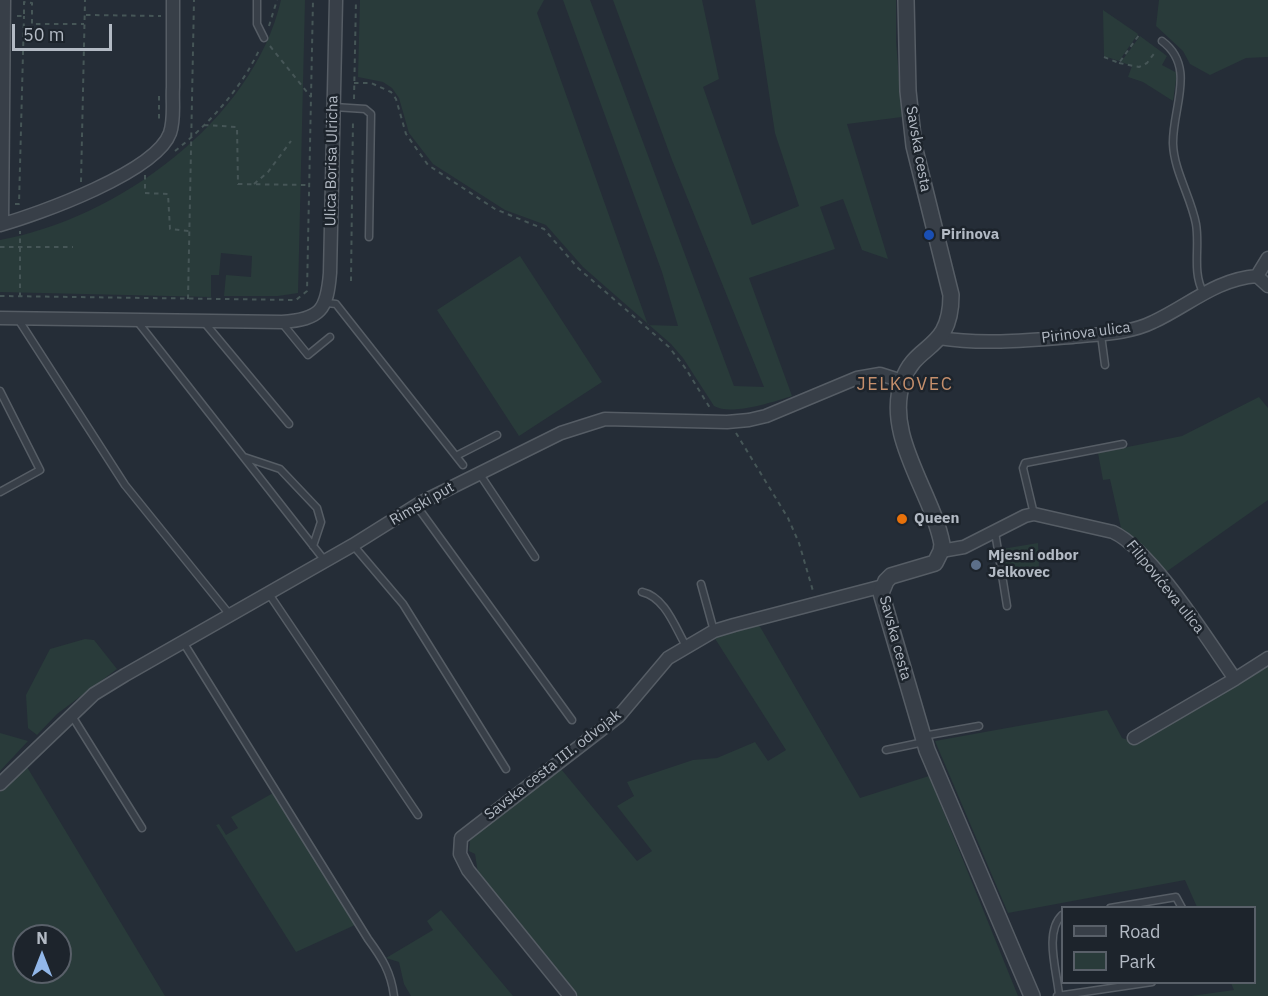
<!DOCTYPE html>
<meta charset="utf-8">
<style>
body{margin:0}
#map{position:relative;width:1268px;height:996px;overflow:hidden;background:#252d37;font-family:"IBM Plex Sans",sans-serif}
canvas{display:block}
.legend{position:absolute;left:1061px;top:906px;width:195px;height:78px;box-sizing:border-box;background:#1d242c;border:2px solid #596069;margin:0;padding:8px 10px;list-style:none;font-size:18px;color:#b3bac4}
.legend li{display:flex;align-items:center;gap:12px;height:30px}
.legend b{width:30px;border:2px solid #596069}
.north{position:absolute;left:12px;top:924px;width:60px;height:60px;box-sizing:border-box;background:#1d242c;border:2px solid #596069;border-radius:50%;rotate:0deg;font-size:16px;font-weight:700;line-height:24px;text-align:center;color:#b3bac4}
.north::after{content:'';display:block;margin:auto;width:21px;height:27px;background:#92b7e9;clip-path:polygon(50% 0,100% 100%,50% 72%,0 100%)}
.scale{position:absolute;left:12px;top:24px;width:100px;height:27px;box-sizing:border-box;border:3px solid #b3bac4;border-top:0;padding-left:8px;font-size:18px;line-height:21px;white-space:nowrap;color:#b3bac4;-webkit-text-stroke:4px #1d242c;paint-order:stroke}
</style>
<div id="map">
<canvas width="1268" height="996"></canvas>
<ul class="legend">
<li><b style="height:8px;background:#383f48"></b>Road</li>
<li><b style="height:16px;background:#293b3a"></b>Park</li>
</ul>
<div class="north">N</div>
<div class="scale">50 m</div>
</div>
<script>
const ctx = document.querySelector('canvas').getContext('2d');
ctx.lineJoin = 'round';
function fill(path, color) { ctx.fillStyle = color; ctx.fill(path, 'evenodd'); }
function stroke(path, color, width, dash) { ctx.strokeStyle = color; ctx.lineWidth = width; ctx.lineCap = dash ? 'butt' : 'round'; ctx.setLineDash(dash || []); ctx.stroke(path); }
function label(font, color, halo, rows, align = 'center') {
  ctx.font = font + ' "IBM Plex Sans",sans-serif'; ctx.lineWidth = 5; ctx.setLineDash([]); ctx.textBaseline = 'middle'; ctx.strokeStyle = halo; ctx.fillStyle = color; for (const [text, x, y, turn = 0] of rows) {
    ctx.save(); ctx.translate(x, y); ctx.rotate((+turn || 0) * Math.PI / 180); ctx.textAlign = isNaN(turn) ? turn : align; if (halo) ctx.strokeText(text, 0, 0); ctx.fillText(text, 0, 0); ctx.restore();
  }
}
fill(new Path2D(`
 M281 0H305L298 293 278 296H224L226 275 251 277 252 256 221 253 219 275H211V297L0 292V240C117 219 253 121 281 0Z
 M360 0H544L537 13 648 325 678 326 662 272 563 0H590L734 386 764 387 672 160 613 0H702L719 79 703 87 752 225 799 206 775 133 755 0H896V41L902 117 847 124 888 259 862 250 843 199 820 207 835 249 749 278 792 396C773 402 731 416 714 406L683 358 671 344 583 267 546 225 505 210 433 164 409 133 399 98 392 88 383 82 358 77Z
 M1159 0H1268V57L1246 58 1210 75 1190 64 1183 51 1156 26Z
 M1103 10 1138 34 1119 61 1104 56Z
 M1140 36 1167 56 1162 65 1177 73 1173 101 1143 82 1128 77 1132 66 1121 62Z
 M520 256 602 382 519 436 437 310Z
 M1259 397 1268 408V500L1166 572 1133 537 1121 528 1110 479 1103 480 1098 453 1182 436Z
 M1038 543 1039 568 1005 572 1002 549Z
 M759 625 860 798 929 776 1018 996H578L478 873 475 854 469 851 470 840 479 828 561 769 637 861 652 851 617 806 634 796 627 782 693 760 717 758 755 742 768 761 786 750 714 637Z
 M85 639 94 640 117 669 57 714 37 735 28 728 26 695 50 649Z
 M1268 663V996H1191L1234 990 1231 983 1254 982V908L1197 907 1185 880 1008 913 935 741 1107 710 1122 738 1134 742Z
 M0 733 28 741 0 771Z
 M27 767 165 996H0V792ZM24 936H60V972H24Z
 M273 793 355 925 296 952 216 825 219 824 226 835 238 828 231 817Z
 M441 910 513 996H411L404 984 399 962 386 958 433 930 427 921Z`), '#293b3a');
const service = new Path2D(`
 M257 0V24L264 38
 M1162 41C1197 67 1172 108 1173 144 1174 171 1191 197 1196 224 1200 247 1192 271 1203 292
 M334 107 365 109 371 114 369 237
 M327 303 336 304 463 465
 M18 319 125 485 230 615
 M137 321 325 561
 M204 322 289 424
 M282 323 308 355 330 337
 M1101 335 1105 365
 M0 391 40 470 0 492
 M456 456 497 435
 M244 457 280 469 317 508 321 522 313 546
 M479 473 535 557
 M416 505 572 720
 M1034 514 1023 468 1025 463 1123 444
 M995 532 1007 606
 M353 545 403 604 506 769
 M701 584 714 631
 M642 592C665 597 675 627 686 646
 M269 594 418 815
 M183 642 368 939C382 958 391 972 394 996
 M72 716 142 828
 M923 736 979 726
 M886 750 924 742
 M1110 908 1176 897 1182 908
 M1059 995C1057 972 1044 932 1062 915
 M1057 996 1152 982`);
const minor = new Path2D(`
 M2 224 4 0
 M0 225C39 214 156 172 170 133 175 118 172 102 173 87 173 58 173 29 173 0
 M1257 276 1268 258
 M0 318 282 322C321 319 327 310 330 273L336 0
 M939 338C984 345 1027 340 1072 337 1098 334 1129 334 1153 322 1188 306 1216 279 1257 276L1268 286
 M941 551 964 547 1025 516 1034 514 1113 532C1152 550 1209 642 1235 679L1268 658
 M1134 738 1235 679
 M0 784 94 694 125 675 353 545 420 503 561 433 605 419 727 422 749 420 766 416 857 378 880 374 902 381
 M570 996 468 870 460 854 461 838 619 716 668 658 714 631 734 625 883 586`);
const tertiary = new Path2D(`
 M906 0 908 91 914 146 951 295C951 352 916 342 903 380 883 435 932 491 942 544L941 551 935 563 891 576 886 581 881 593 927 750 1032 996`);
stroke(service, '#565d65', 9);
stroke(minor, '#565d65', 15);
stroke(tertiary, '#565d65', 18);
stroke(new Path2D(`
 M86 15 161 16
 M17 16H24V2L32 3V24H84
 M269 26 277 0
 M270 46 311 97
 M1104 57 1119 63 1139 35
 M1119 63 1139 67 1147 63 1156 51
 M354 83H371L391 92 396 99 406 134 428 165 495 209 544 229 578 268 669 347 686 369 710 408
 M159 96V119
 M354 99 356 0
 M204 125 237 127 238 184 309 185
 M175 151C209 124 242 88 260 48
 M145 175V193L168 194 170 229 189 231
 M81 182 85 0
 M254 184 268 172 291 141
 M15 204H19L24 16
 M0 247H73
 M351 281 353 119
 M0 296 296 300 307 291 313 0
 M20 297V231
 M188 299 194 0
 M736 433 788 518 799 543 813 591`), '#465657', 2, [4.5, 4.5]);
stroke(service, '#383f48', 6);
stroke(minor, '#383f48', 12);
stroke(tertiary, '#383f48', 15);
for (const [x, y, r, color] of [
 [929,235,6,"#1a4fb4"],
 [902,519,6,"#e8710a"],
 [976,565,6,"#5c6f8a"]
]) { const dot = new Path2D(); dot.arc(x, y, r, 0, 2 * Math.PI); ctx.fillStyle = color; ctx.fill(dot); stroke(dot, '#1d242c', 2); }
label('15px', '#b3bac4', '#1d242c', [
 ["Savska cesta",918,149,80],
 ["Ulica Borisa Ulricha",332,161,-89],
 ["Pirinova ulica",1086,333,-7],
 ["Rimski put",422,504,-30],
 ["Filipovićeva ulica",1165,587,51],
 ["Savska cesta",895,638,75],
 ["Savska cesta III. odvojak",553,765,-38]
]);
label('bold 15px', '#b3bac4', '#1d242c', [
 ["Pirinova",941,235],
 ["Queen",914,519],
 ["Mjesni odbor",988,556],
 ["Jelkovec",988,573]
], 'left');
ctx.letterSpacing = '1.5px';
label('18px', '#c58f6c', '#1d242c', [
 ["JELKOVEC",905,385]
]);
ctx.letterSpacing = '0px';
</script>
